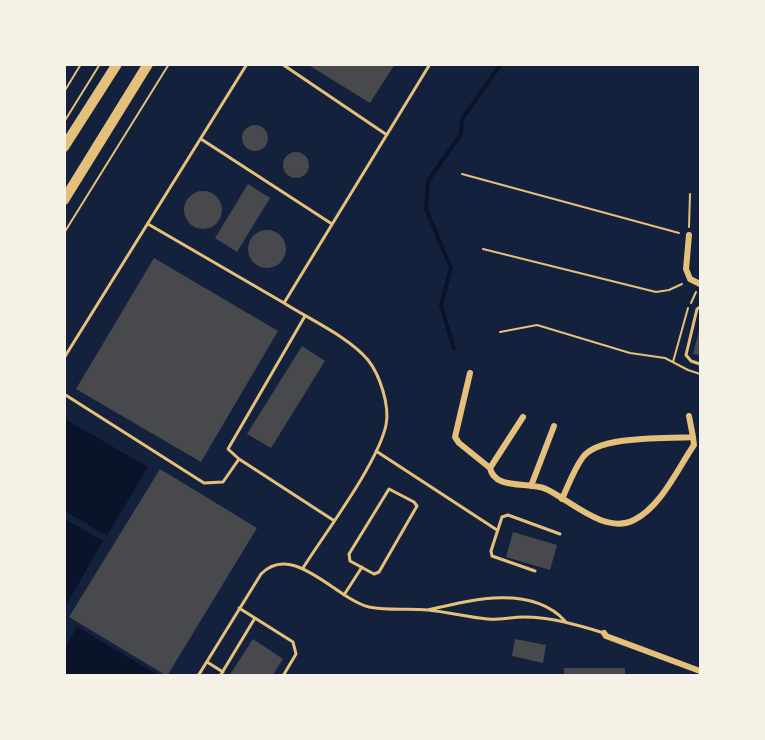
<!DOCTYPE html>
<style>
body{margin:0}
#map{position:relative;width:765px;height:740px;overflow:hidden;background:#14213d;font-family:"Times New Roman",serif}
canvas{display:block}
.frame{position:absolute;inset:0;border:66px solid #f6f1e7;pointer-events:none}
</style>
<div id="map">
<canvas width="765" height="740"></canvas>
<div class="frame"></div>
</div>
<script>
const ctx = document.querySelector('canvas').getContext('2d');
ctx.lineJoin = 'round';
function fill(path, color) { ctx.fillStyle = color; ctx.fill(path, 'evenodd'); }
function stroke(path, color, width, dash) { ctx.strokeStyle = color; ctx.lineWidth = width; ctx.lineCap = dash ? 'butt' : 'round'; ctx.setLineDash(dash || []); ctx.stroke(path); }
fill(new Path2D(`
 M65 419 148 467 107 536 65 511Z
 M65 519 103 541 65 607Z
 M77 627 158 675H65V647Z`), '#0b132b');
stroke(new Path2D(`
 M454 349 441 305 451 268 426 209 428 181 461 134 462 119 501 64`), '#0b132b', 4);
fill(new Path2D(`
 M307 64H395L370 103Z
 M242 138a13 13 0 1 1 26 0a13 13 0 1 1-26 0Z
 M283 165a13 13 0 1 1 26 0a13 13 0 1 1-26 0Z
 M248 184 270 198 237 252 215 238Z
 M184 210a19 19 0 1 1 38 0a19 19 0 1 1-38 0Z
 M248 249a19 19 0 1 1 38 0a19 19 0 1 1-38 0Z
 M154 258 278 331 201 462 76 389Z
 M700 327V355L693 354Z
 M302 346 325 361 271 448 247 434Z
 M160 469 257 528 167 676 69 617Z
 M513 532 557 545 550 570 506 557Z
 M253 639 283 659 272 676H229Z
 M515 639 546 645 543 663 512 656Z
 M564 668H625V676H564Z`), '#48494c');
stroke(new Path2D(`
 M64 92 81 64
 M64 122 100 64
 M462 174 679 233
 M689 227 690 194
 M64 233 169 64
 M483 249 656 292 669 290 682 284
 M691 303 696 292
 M500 332 537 325 630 353 665 358 688 370 700 374
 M673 362 688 308`), '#e5c07b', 2);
stroke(new Path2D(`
 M282 64 387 135
 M201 139 332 224
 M148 224 284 303
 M700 307 697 309 686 355 691 361 700 364
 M305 316 228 449 239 459 333 520
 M64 358 247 64
 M64 394 204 483 223 482 239 459
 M376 451 497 530
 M389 489 414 502 417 506 379 572 374 574 350 561 349 554Z
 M303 568C325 533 378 463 386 425 390 406 380 375 368 360 349 337 309 319 284 303L430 64
 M535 571 492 556 491 551 502 517 508 515 560 534
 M344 595 362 567
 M239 608 293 642 296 654 283 676
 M428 610C470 600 531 584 565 621
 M207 662 223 672
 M198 676 261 574C293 541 336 599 369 607 389 611 409 608 428 610 448 612 467 617 487 619 499 620 511 617 524 617 551 617 578 625 604 633
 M220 676 255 618`), '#e5c07b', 3);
stroke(new Path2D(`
 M689 235 686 269 690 279 700 284
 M470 373 455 437 459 443 490 468
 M689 416 693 437
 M523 417 490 468C495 491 529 481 546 489 570 500 605 535 634 520 661 507 678 468 694 445L693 437C666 439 600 435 583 457 574 469 568 486 562 499
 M531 486 554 426
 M604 633 606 636 700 671`), '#e5c07b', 6);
stroke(new Path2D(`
 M64 147 117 64
 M64 200 148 64`), '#e5c07b', 10);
</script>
